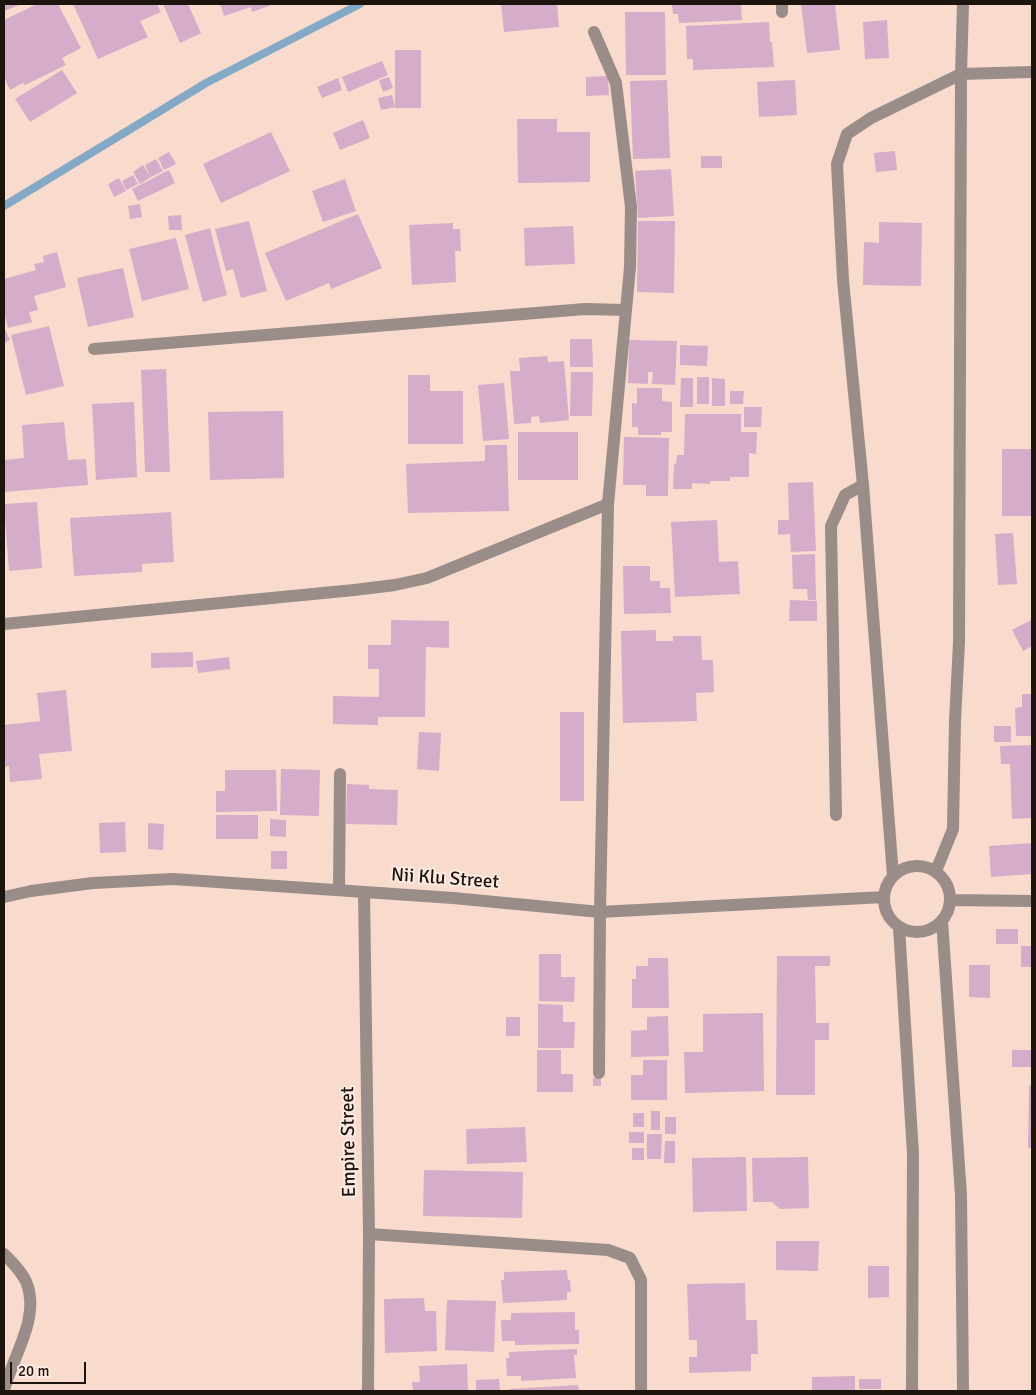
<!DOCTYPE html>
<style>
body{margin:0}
#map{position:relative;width:1036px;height:1395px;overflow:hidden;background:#f8dbcc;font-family:Signika,sans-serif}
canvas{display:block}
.frame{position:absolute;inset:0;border:5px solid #1d140e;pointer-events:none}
.scale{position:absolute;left:10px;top:1362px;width:76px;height:22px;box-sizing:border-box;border:2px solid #1d140e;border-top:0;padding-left:6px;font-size:15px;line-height:18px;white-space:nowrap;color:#1d140e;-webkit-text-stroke:4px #fcebe2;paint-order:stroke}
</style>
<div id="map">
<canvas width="1036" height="1395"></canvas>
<div class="frame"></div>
<div class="scale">20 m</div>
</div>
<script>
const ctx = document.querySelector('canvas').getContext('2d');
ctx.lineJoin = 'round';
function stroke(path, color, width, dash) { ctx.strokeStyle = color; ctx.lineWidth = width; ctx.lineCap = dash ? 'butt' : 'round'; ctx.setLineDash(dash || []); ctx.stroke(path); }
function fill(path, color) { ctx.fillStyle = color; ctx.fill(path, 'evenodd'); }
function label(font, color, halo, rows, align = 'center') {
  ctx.font = font + ' Signika,sans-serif'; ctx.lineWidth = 4; ctx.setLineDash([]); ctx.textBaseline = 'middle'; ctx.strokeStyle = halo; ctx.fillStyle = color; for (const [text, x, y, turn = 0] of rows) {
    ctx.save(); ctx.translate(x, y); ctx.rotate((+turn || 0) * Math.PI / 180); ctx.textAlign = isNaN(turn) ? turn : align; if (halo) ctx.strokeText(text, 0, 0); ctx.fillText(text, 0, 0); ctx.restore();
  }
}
stroke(new Path2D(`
 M4 206 206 83 360 4`), '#83a9c7', 8);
fill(new Path2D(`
 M4 4H22L4 11Z
 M37 4H58L81 48 62 58 66 65 25 85 23 83 10 90 4 77V20Z
 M73 4H157L161 12 140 21 148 37 98 59Z
 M163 4H188L201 33 180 43Z
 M220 4H274L252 12 251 7 224 16Z
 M501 4H557L559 27 504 32Z
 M672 4H741L742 20 679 23 678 14H673Z
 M801 4H835L840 50 807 53Z
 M625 12H665L666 75H626Z
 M887 20 889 58 865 59 863 22Z
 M769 22 770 42H772L774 67 693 70V59H687L686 26Z
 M395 50H421V108H395Z
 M382 61 388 75 348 92 342 77Z
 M62 70 77 93 30 122 15 99Z
 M608 76 609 95 586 96V77Z
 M389 77 393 88 383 92 379 80Z
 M338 78 342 90 322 98 317 87Z
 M667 80 670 158 633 159 630 81Z
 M795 80 797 115 759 117 757 82Z
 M392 95 395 107 381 110 378 98Z
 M517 119H557V132H590V182L518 183Z
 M363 120 370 138 340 150 333 133Z
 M271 132 290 171 221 203 203 164Z
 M895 151 897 170 876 172 874 153Z
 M169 152 176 164 164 170 158 158Z
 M701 156H722V168H701Z
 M156 159 163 171 151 177 145 165Z
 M143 165 151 177 140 184 133 172Z
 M671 169 674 216 638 218 635 171Z
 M169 170 175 183 138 201 132 189Z
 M133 175 138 184 126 190 122 181Z
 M119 178 126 191 114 197 108 184Z
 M345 179 356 211 323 222 312 191Z
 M140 204 142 217 130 219 128 206Z
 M358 214 382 268 331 289 329 283 286 301 265 253Z
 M181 215 182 230H169L168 216Z
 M249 221 267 291 241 298 233 269 226 271 215 229Z
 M638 221H675L674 293 637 292Z
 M879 222 922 223 921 286 863 285 864 242 879 243Z
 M453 223V229H460L461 251H455L456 282 412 285 409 225Z
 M573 226 575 264 525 266 524 228Z
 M210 228 227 295 203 302 185 235Z
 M176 238 189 289 142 301 129 249Z
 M57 252 66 287 34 296 38 310 29 312 32 322 8 328 4 312V279L36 270 34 264 44 262 43 256Z
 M123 268 134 317 88 327 77 278Z
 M49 326 64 386 26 395 11 335Z
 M4 327 10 340 4 343Z
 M570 339H592L593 367H570Z
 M629 340 677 341 675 385 652 384 653 372H648V384L628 383Z
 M680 345 708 346 707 366 680 365Z
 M547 356 548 362 564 361 569 420 540 423 539 416 531 417V423L514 424 510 371H520L519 358Z
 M166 369 170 472H145L141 370Z
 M571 372H593L592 416H570Z
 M408 375H430V391H463V444H408Z
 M697 377H709V404H697Z
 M681 378H693V407H680Z
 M712 378 725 379V406H712Z
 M504 383 509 439 483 441 478 385Z
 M637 388H662V401L672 402V432H661V435H638V427H632V403L637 404Z
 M730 391H744L743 404H730Z
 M134 402 137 477 96 480 92 404Z
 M744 407H762L761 427H744Z
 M283 411 284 478 210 480 208 412Z
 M685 414H741V432H757L756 454 749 453V477H730V481H710V484L692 483V489H673L674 464H676L677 455H684Z
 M64 422 68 460 86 459 88 485 4 492V460L24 458 22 425Z
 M518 432H578V480H518Z
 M624 437 669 438 668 496H646V485H623Z
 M485 445H507L509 511 408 513 406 464 485 461Z
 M1002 449H1032V516H1002Z
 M813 482 816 551 791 552 790 534 778 535V520H789L788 483Z
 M37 502 42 568 9 571 4 504Z
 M171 512 174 562 142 564V572L74 576 70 518Z
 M717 520 719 562 738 561 740 594 675 597 671 522Z
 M1013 533 1017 584 998 585 995 534Z
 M815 554 816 600H808L807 589H793L792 555Z
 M623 566H650V581H660V588H670L671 613 624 614Z
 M790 600 817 601V621H789Z
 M391 620 449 621V648L426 647 425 717H378V725L333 724V696L379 697V669H368V645H391Z
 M1031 620 1032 646 1023 651 1012 630Z
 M656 630V641H673V636H701L702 660H713L714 692 696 693 697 721 623 723 621 631Z
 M193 652V667L151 668V653Z
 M229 657 230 669 198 673 196 661Z
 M66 690 72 751 39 754 42 779 10 782 9 766 4 767V725L40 721 37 693Z
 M1022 694H1032V736H1016L1015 708 1022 707Z
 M560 712H584V801H560Z
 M994 726H1011V742H994Z
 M419 732 441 733 439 771 417 769Z
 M1032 745V818L1012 819 1010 764H1001L1000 746Z
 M281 769 320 770 319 816 280 815Z
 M225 770H276L277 811 216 812V791H225Z
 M347 784 369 785V789L398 790 397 825 346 824Z
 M216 815H258V839H216Z
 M270 819 286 820V837L270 836Z
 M125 822 126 852 100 853 99 823Z
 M148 823 164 824 163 850 148 849Z
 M1032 843V874L991 877 989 846Z
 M271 851H287V869H271Z
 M996 929H1018V944H996Z
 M1021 946H1032V967H1021Z
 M539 954H561V977H575L574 1002 539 1001Z
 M777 956H830V966H815L816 1023H829V1040H815V1095H776Z
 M648 958H668L669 1008H632V979H636V966H648Z
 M969 965H990V998L969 997Z
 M538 1004 563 1005V1022H575L574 1048H538Z
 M763 1013 764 1091 685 1093 684 1052H703V1014Z
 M668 1016 669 1056 631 1057V1031L647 1030V1017Z
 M506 1017H520V1036H506Z
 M537 1050H561V1074H573V1092H537Z
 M1012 1050H1032V1067H1012Z
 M643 1060H667V1100H631V1075H643Z
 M593 1078H601V1086H593Z
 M1029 1085H1032V1148H1028Z
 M651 1111H660V1130H651Z
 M633 1113H644V1127H633Z
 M665 1117H676V1134H665Z
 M525 1127 527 1162 467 1164 466 1129Z
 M629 1132H644V1143H629Z
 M647 1134H662L661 1159H647Z
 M665 1141H675V1163H664Z
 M632 1148H644V1160H632Z
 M746 1157 747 1211 693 1212 692 1158Z
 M808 1157 809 1208 780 1209 772 1202H753L752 1158Z
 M424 1170 523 1172 522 1218 423 1216Z
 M776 1241H819L818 1271 776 1270Z
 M868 1266H889V1297L868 1298Z
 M567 1270 568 1280H570L571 1292H567V1300L503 1303 501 1280H504V1272Z
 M745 1283 746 1320H757L758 1354H751V1371L689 1373V1357H697V1340H689L687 1284Z
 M424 1298 425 1311H436L437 1351 385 1353 384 1299Z
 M447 1300 496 1301 494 1352 445 1350Z
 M575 1312V1330H579V1344L515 1345V1341H502L501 1320H511V1313Z
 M577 1349V1355H574L576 1378 521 1381V1376H507L506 1358H509V1352Z
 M467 1364 468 1391H413L412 1382H420L419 1366Z
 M855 1376V1391H812V1377Z
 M499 1379 500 1391H476V1380Z
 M859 1379H881V1389H859Z
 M578 1385 579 1391H509V1389Z`), '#d5acc9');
stroke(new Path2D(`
 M782 4V12
 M339 890 340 774`), '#9a8c89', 12);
stroke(new Path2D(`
 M594 32 616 83 631 207 630 267 626 310
 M94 349 585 309 626 310 608 504 600 912 599 1073
 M4 624 354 590 395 585 427 578 608 504
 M836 815 831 526 845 495 863 485
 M884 899a33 33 0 1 1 66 0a33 33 0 1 1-66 0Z
 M936 871 953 829 955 721 959 642 961 74 963 4
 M893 876 863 485 843 280 837 164 847 134 871 118 961 74 1032 72
 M364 892 369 1234 368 1391
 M4 897 31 891 93 883 173 879 453 898 600 912 884 897
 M951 900 1032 901
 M942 921 961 1195 963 1391
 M899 927 913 1154 912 1391
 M369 1234 608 1250 630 1258 641 1280V1391
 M4 1254C12 1262 23 1273 27 1284 40 1319 12 1357 4 1391`), '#9a8c89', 12);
label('19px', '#1d140e', '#fcebe2', [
 ["Nii Klu Street",445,879,4],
 ["Empire Street",349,1142,-91]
]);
</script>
